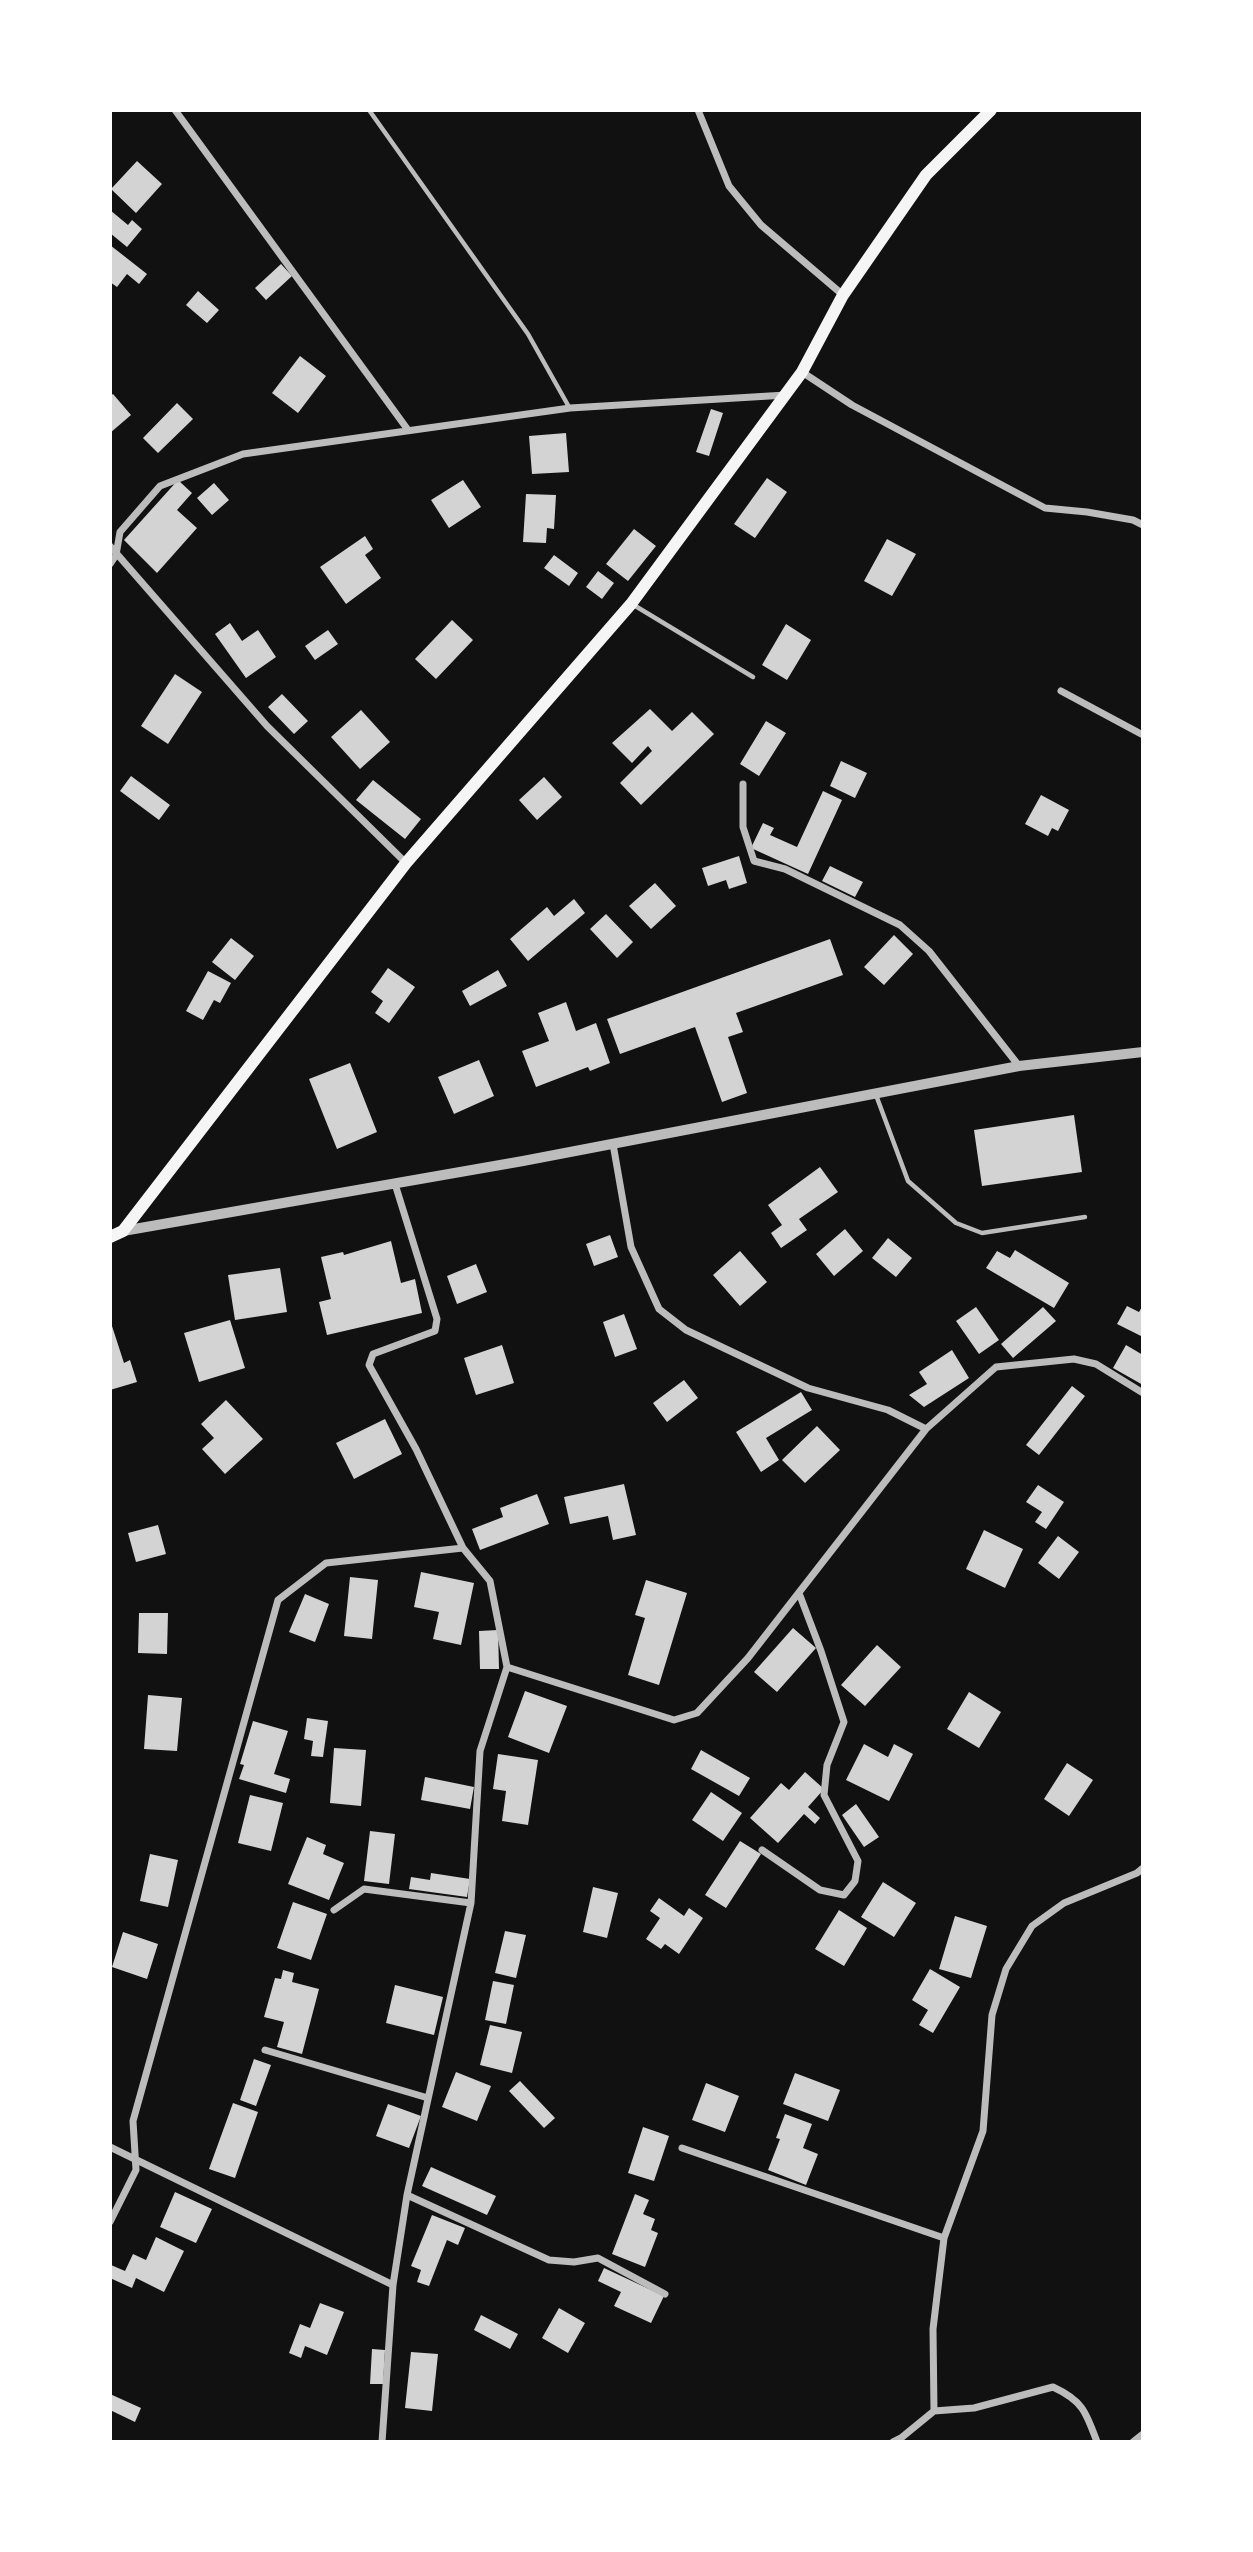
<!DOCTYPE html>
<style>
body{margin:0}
#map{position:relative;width:1253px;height:2552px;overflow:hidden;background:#111;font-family:"Noto Sans",sans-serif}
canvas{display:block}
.frame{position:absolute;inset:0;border:112px solid #fff;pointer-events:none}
</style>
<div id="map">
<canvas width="1253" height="2552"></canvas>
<div class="frame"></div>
</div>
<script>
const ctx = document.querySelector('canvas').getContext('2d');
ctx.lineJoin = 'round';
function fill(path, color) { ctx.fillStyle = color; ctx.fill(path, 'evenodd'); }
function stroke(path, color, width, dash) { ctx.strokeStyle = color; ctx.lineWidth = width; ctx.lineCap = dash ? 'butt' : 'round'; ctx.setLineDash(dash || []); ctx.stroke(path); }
fill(new Path2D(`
 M137 161 162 184 136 213 111 189Z
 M110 210 128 225 132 220 142 229 127 247 110 233Z
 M110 245 147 274 139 284 127 274 117 287 110 282Z
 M281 264 292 276 266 300 255 288Z
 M198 291 219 310 207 323 186 305Z
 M300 356 326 376 298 413 272 393Z
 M113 394 131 415 110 433V396Z
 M177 403 193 419 158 453 143 438Z
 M711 409 723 413 709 456 696 452Z
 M566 433 569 472 532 474 529 436Z
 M767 478 787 492 755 538 734 524Z
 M178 480 192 493 177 510 197 528 157 573 124 540Z
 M463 480 481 507 449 528 431 500Z
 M214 483 229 500 212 515 197 498Z
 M526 494 556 495 554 529 547 528 546 543 523 542Z
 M634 529 656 546 628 581 606 564Z
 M365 536 373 549 365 555 381 578 346 604 320 567Z
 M887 539 916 554 892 596 864 581Z
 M554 555 578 573 569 586 544 568Z
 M598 571 614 583 602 599 586 587Z
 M452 620 473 640 436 679 415 659Z
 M230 623 242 641 258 630 276 657 246 678 215 634Z
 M786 624 811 640 787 680 762 665Z
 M328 630 338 644 315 660 305 646Z
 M175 674 202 692 168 744 141 726Z
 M282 694 308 721 294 734 268 707Z
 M650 709 672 731 692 712 714 734 641 805 620 783 652 751 648 746 632 763 612 743Z
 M361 710 390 742 360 769 331 737Z
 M766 721 786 733 759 776 740 764Z
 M841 761 867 773 855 798 830 786Z
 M131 776 170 805 159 820 120 791Z
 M544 777 562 797 537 820 519 800Z
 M373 780 421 819 405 839 356 800Z
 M823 791 842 800 808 874 751 848 763 823 774 828 770 835 797 847Z
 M1041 795 1069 810 1058 831 1052 828 1048 836 1025 824Z
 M739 856 747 883 729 889 726 880 708 886 702 868Z
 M830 866 863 882 855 897 822 881Z
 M655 883 676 906 651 929 629 906Z
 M574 899 585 913 528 961 510 939 547 907 554 916Z
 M606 914 633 942 617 958 590 929Z
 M894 935 913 954 884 985 864 967Z
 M231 938 254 956 235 980 212 962Z
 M830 939 843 975 736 1013 743 1032 728 1037 747 1093 722 1102 695 1027 620 1054 607 1019Z
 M388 968 415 987 389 1023 375 1013 383 1001 371 992Z
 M498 970 507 986 470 1006 462 991Z
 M208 971 231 983 220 1003 214 1000 203 1020 186 1011Z
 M566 1002 576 1031 596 1023 610 1063 590 1071 588 1067 536 1087 522 1051 549 1041 538 1013Z
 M479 1060 494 1096 454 1114 438 1077Z
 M350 1063 377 1132 337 1149 309 1079Z
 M1074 1115 1082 1172 982 1186 974 1130Z
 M820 1167 838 1192 799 1219 807 1230 781 1248 771 1233 782 1225 768 1205Z
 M845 1229 863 1251 834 1276 816 1254Z
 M610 1235 618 1257 594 1266 586 1244Z
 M888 1238 912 1258 896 1277 872 1258Z
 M391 1241 401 1283 415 1279 422 1313 327 1335 319 1302 331 1299 321 1257 343 1252 344 1255Z
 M1015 1250 1069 1283 1054 1308 986 1268 997 1251 1010 1258Z
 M740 1251 767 1282 740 1306 713 1275Z
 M476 1264 487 1292 457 1304 447 1276Z
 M280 1268 287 1312 235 1320 228 1275Z
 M1143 1305V1337L1117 1324 1127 1306 1139 1312Z
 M976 1307 999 1340 979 1354 956 1321Z
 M1043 1307 1056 1321 1013 1358 1001 1344Z
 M624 1314 637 1349 615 1357 603 1322Z
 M230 1320 245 1368 199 1382 184 1333Z
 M111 1323 124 1363 130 1360 137 1382 110 1390Z
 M502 1345 514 1383 476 1395 464 1358Z
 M1126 1345 1143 1355V1385L1113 1368Z
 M952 1350 969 1378 924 1407 909 1395 927 1384 919 1372Z
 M684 1380 698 1398 667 1422 653 1403Z
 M1072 1386 1085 1396 1039 1455 1026 1445Z
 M801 1392 812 1410 766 1438 779 1460 761 1472 736 1432Z
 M226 1400 263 1439 225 1474 202 1449 214 1438 201 1424Z
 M385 1419 402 1454 354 1479 336 1443Z
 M817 1426 840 1450 805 1483 782 1460Z
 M624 1484 636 1535 613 1540 608 1516 570 1524 564 1497Z
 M1038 1485 1064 1502 1046 1529 1035 1522 1042 1512 1026 1502Z
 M537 1494 549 1524 480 1550 472 1529 503 1517 500 1508Z
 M158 1525 166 1554 136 1562 128 1533Z
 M984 1530 1023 1549 1005 1588 966 1569Z
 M1058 1536 1079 1552 1059 1579 1038 1563Z
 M421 1572 474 1583 461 1645 433 1639 439 1612 414 1607Z
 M350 1577 378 1580 372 1639 344 1636Z
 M646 1580 687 1593 659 1685 628 1675 645 1618 635 1615Z
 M305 1594 329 1604 315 1642 289 1632Z
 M139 1613H168L167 1654 138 1653Z
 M793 1628 816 1648 777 1692 754 1672Z
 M498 1630 499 1669H480L479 1631Z
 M877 1645 901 1667 865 1706 841 1685Z
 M525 1691 567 1706 549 1753 508 1737Z
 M969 1692 1001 1712 979 1748 947 1729Z
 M148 1695 182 1698 177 1751 144 1749Z
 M307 1718 328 1721 323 1757 311 1756 313 1741 304 1739Z
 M253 1721 288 1731 274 1774 290 1779 286 1793 239 1779 244 1765 240 1764Z
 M864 1744 888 1757 894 1744 913 1754 889 1801 846 1780Z
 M334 1748 366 1750 361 1806 330 1803Z
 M701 1750 750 1778 739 1796 691 1769Z
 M498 1754 538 1760 528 1825 502 1821 506 1791 493 1789Z
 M1067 1763 1093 1780 1069 1816 1044 1799Z
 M805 1772 824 1789 808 1807 820 1818 815 1824 804 1814 778 1843 750 1818 781 1783 789 1790Z
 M425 1777 474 1787 470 1809 421 1800Z
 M711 1792 742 1813 723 1841 692 1820Z
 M250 1795 283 1803 271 1851 238 1843Z
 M856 1804 879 1837 864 1847 842 1815Z
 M370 1831 395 1834 389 1884 364 1881Z
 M307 1837 326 1845 323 1854 344 1863 329 1900 288 1884Z
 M740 1841 761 1854 726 1908 705 1895Z
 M150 1854 178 1860 168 1907 140 1901Z
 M431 1873 470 1879 467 1897 409 1889 411 1877 430 1880Z
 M883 1882 916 1903 894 1937 861 1917Z
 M593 1887 618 1893 607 1938 583 1932Z
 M659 1898 684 1916 689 1908 703 1918 679 1954 665 1944 661 1949 646 1939 660 1918 650 1911Z
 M293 1902 327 1914 311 1960 277 1948Z
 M839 1910 867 1928 844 1966 815 1949Z
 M955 1916 987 1926 971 1978 939 1969Z
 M505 1931 526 1935 516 1978 495 1973Z
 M123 1932 158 1944 147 1979 112 1967Z
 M930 1969 960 1987 933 2033 919 2025 928 2010 912 2000Z
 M283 1970 294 1973 292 1982 319 1989 302 2054 277 2047 284 2022 264 2017 275 1978 281 1979Z
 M493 1981 514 1985 506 2024 485 2020Z
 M395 1985 443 1997 434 2035 386 2023Z
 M490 2025 522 2032 512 2073 480 2065Z
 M254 2059 271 2065 256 2106 240 2100Z
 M456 2072 491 2086 477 2121 442 2107Z
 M795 2073 840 2090 828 2121 783 2104Z
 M520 2081 555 2118 544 2128 509 2091Z
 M706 2083 739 2096 725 2132 692 2120Z
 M233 2103 258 2112 235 2178 209 2169Z
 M388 2104 421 2116 409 2148 376 2136Z
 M785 2114 812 2124 803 2148 818 2154 806 2185 768 2170 780 2139 776 2138Z
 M643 2127 669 2136 654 2181 628 2173Z
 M431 2167 496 2196 487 2215 422 2186Z
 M175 2192 212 2209 196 2243 160 2227Z
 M635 2194 649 2200 643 2214 655 2219 651 2230 658 2233 645 2267 612 2254Z
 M432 2215 465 2228 458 2245 447 2240 429 2286 417 2282 421 2270 411 2266Z
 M156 2237 184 2251 164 2292 136 2278 132 2288 110 2278 111 2265 125 2271 133 2254 146 2260Z
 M604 2268 664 2296 651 2323 614 2306 621 2292 598 2281Z
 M320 2303 344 2312 327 2355 305 2346 301 2358 289 2353 300 2324 310 2328Z
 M559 2308 585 2323 568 2353 542 2338Z
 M481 2315 518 2334 510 2349 474 2330Z
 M372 2349 385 2350 383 2384H370Z
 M411 2352 438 2354 432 2411 405 2408Z
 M110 2394 141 2408 135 2422 110 2410Z`), '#d3d3d3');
stroke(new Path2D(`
 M369 110 528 334 569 407
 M632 604 753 677
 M876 1095 908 1181 956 1223 982 1233 1085 1217`), '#bcbcbc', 4.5);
stroke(new Path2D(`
 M175 110 408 430
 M698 110 729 186 761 225 843 295
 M802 372 852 405 1045 508 1087 512 1133 520 1143 525
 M110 546 267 726 406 863
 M110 564 116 555 120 532 160 486 243 454 570 408 786 395
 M1061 691 1143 735
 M743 784V827L754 861 785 869 900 925 929 951 1019 1066
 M613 1144 631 1247 659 1309 686 1330 808 1388 888 1410 926 1429
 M507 1667 674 1720 697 1713 748 1658 926 1429 996 1367 1074 1359 1096 1364 1143 1393
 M762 1850 820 1890 844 1895 855 1881 858 1861 824 1795 827 1765 844 1722 821 1651 799 1593
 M334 1910 364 1889 471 1903
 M265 2050 428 2098
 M110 2147 393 2285
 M682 2148 944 2238
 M407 2195 549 2260 574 2262 598 2258 665 2294
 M110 2222 136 2170 133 2121 278 1600 326 1563 463 1548
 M934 2411 933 2329 944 2238 983 2131 992 2015 1006 1969 1032 1926 1064 1903 1137 1873 1143 1868
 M382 2442 393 2285 407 2195 471 1903 480 1751 507 1667 490 1581 463 1548 416 1449 369 1365 373 1354 435 1331 437 1319 395 1184
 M893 2442 901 2438 934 2411 974 2408 1053 2387C1083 2401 1086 2412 1097 2442
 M1133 2442 1143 2434`), '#bcbcbc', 7);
stroke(new Path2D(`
 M123 1231 523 1161 1019 1066 1143 1052`), '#bcbcbc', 10);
stroke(new Path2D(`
 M110 1237 123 1231 406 863 631 604 802 372 843 295 926 175 991 110`), '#f5f5f5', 12);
</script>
